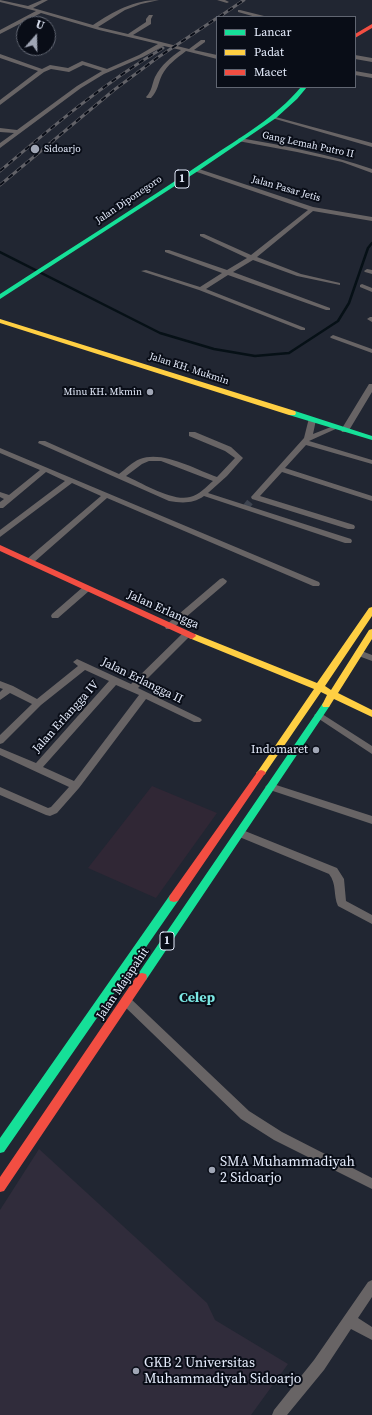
<!DOCTYPE html>
<style>
body{margin:0}
#map{position:relative;width:372px;height:1415px;overflow:hidden;background:#212632;font-family:"Source Serif 4",serif}
canvas{display:block}
.legend{position:absolute;left:216px;top:16px;width:140px;height:72px;box-sizing:border-box;background:#090d17;border:1px solid #616672;margin:0;padding:5px 7px;list-style:none;font-size:12px;color:#e4ebfb}
.legend li{display:flex;align-items:center;gap:8px;height:20px}
.legend b{width:20px;border:1px solid #616672}
.north{position:absolute;left:16px;top:16px;width:40px;height:40px;box-sizing:border-box;background:#090d17;border:1px solid #616672;border-radius:50%;rotate:20deg;font-size:11px;font-weight:700;line-height:16px;text-align:center;color:#e4ebfb}
.north::after{content:'';display:block;margin:auto;width:14px;height:18px;background:#a0a6b5;clip-path:polygon(50% 0,100% 100%,50% 72%,0 100%)}
</style>
<div id="map">
<canvas width="372" height="1415"></canvas>
<ul class="legend">
<li><b style="height:5px;background:#16e098"></b>Lancar</li>
<li><b style="height:5px;background:#ffcf43"></b>Padat</li>
<li><b style="height:5px;background:#f24e42"></b>Macet</li>
</ul>
<div class="north">U</div>
</div>
<script>
const ctx = document.querySelector('canvas').getContext('2d');
ctx.lineJoin = 'round';
function fill(path, color) { ctx.fillStyle = color; ctx.fill(path, 'evenodd'); }
function stroke(path, color, width, dash) { ctx.strokeStyle = color; ctx.lineWidth = width; ctx.lineCap = dash ? 'butt' : 'round'; ctx.setLineDash(dash || []); ctx.stroke(path); }
function label(font, color, halo, rows, align = 'center') {
  ctx.font = font + ' "Source Serif 4",serif'; ctx.lineWidth = 4; ctx.setLineDash([]); ctx.textBaseline = 'middle'; ctx.strokeStyle = halo; ctx.fillStyle = color; for (const [text, x, y, turn = 0] of rows) {
    ctx.save(); ctx.translate(x, y); ctx.rotate((+turn || 0) * Math.PI / 180); ctx.textAlign = isNaN(turn) ? turn : align; if (halo) ctx.strokeText(text, 0, 0); ctx.fillText(text, 0, 0); ctx.restore();
  }
}
fill(new Path2D(`
 M152 786 217 813 156 898 88 868Z`), '#302735');
fill(new Path2D(`
 M39 1149 207 1303 215 1320 288 1364 251 1415H0V1210Z`), '#302c3b');
stroke(new Path2D(`
 M0 252 160 333 214 349 255 356 289 353 338 321 349 303 368 248 372 243`), '#061016', 2.5);
stroke(new Path2D(`
 M246 507 250 502`), '#3e4450', 7, [7, 3.5]);
fill(new Path2D(`
 M0 0 28 6 42 0H48L33 8 93 25C114 11 134 0 159 0L141 4 125 10 98 27 128 34 146 22V19L149 15H153L151 19V24L133 35 189 49 201 40H205V42L194 50 217 55V59L186 51C177 58 167 65 162 75 158 83 158 91 151 98H147L146 97C152 91 152 84 155 77 161 65 171 57 181 50L164 46 143 57 104 74 81 88 0 148V143L14 133 0 132V128L17 130 77 86 102 71 83 65 69 72 51 69 44 72 0 105V100L38 71 0 58V54L42 69 50 65 68 68 82 61 107 69 139 55 158 44 99 30 41 13 0 34V30L36 11 0 2Z
 M217 0H225L229 2 227 3Z
 M240 10 264 16V17H256L238 12V10Z
 M355 55 372 58V62L355 59Z
 M355 71 372 74V78L355 75Z
 M272 116 372 143V147L272 118Z
 M240 138C285 146 329 154 372 169V173L342 162 297 152 238 141V139Z
 M196 168 313 207 372 217V221L313 211 257 257 301 274 340 283V285L297 276 253 260 233 272 330 308V310H326L228 275 206 289 305 328V330H301L199 290 141 271 146 270 200 287 222 273 165 252V250H169L227 270 247 258 200 236V234H204L251 255 308 210 194 171 193 170Z
 M367 269 372 270V274L365 272 364 271Z
 M362 284 372 288V292L360 287V285Z
 M370 317H372V322L367 319Z
 M333 335 372 349V353L331 338 330 337Z
 M369 384H372V392L348 432H342L341 430Z
 M309 418H315L316 420 313 434 336 425 340 427 309 441 372 460V464L306 445 285 468 372 496V501L282 472 260 496 354 525 355 527 354 529H348L252 499 251 497 304 438Z
 M189 432H195L231 447 243 458 227 476 208 493 351 539 352 541 351 543H345L204 496C193 504 181 503 169 501L38 443 39 441H45L119 474C126 469 132 462 140 459 162 450 195 469 217 477L235 458 225 451 189 436ZM149 461H161L213 481C206 487 199 495 190 497 173 502 142 483 126 476L142 464Z
 M0 448 319 582 320 584 319 586H313L107 498 33 563H27L26 561 27 559 101 496 72 483 0 537V530L65 481 46 472 3 508H0V502L4 499 0 497V492L9 495 40 470 0 453Z
 M223 578 227 581 226 583 172 629H166L165 627 166 625 220 579Z
 M86 586 90 589 89 591 58 618H52L51 616 52 614 83 587Z
 M187 631 190 632 191 634 190 636 138 688 200 718 202 720 200 722H194L146 699 79 788 57 813 50 816 46 815 0 795V787L48 808 51 807 69 787 0 755V748L36 763 109 681 85 670 41 705 3 743 0 744V735L32 704 10 693 0 700V692L3 689 0 688V681L13 686 37 699 78 666 73 662 77 659 131 684 184 632ZM116 685 139 695 74 781 43 767Z
 M359 650 372 655V661L356 655 355 653 356 651Z
 M319 712 372 746V754L316 717 314 715Z
 M270 783 372 816V824L267 789 265 787 267 785Z
 M240 829 337 868 344 879 346 901 372 915V924L338 906C333 895 337 884 329 874L237 836 235 833 237 830Z
 M126 996 130 998 249 1111 282 1132 372 1178V1189L274 1140 241 1119 122 1004 121 1001 122 998Z
 M372 1280V1297L358 1318 372 1327V1340L351 1329 324 1370 287 1415H272L274 1410 314 1360 368 1282Z`), '#686465');
fill(new Path2D(`
 M301 87H307L297 99 276 118 198 171 0 299V294C69 249 140 205 208 159 241 137 276 117 301 87Z
 M289 411H295L372 436V440L289 415Z
 M326 702 330 705 329 707 146 980 142 981 138 980 137 977 138 974 323 703Z
 M174 894 178 895 179 898 178 901 4 1152 0 1153V1138L170 895Z`), '#16e098');
fill(new Path2D(`
 M0 319 295 411 296 413 295 415H289L0 323Z
 M372 607V616L325 686 331 690 369 630 372 629V639L338 693 372 710V717L334 699 329 707H323L322 705 327 695 321 692 264 775H258L256 773 258 771 314 689 189 638 188 636 189 634H195L317 683 369 608Z`), '#ffcf43');
fill(new Path2D(`
 M372 24V28L355 38V34Z
 M0 545 195 634 196 636 192 639 189 638 0 551Z
 M261 770 264 771 266 773 264 775 178 901 174 902 170 901 169 898 170 895 258 771Z
 M142 973 146 974 147 977 146 980 4 1191 0 1192V1177L138 974Z`), '#f24e42');
const rail = new Path2D(`
 M219 17 244 0
 M0 171C52 127 104 83 163 48
 M0 185 114 90 157 58 217 18`);
stroke(rail, '#626268', 3);
stroke(rail, '#090d17', 2, [5.5]);
for (const [x, y, r, color] of [
 [35,149,5,"#a0a6b5"],
 [150,392,4,"#a0a6b5"],
 [316,750,4,"#a0a6b5"],
 [212,1170,4,"#a0a6b5"],
 [136,1371,4,"#a0a6b5"]
]) { const dot = new Path2D(); dot.arc(x, y, r, 0, 2 * Math.PI); ctx.fillStyle = color; ctx.fill(dot); stroke(dot, '#090d17', 1.5); }
label('10px', '#e4ebfb', '#090d17', [
 ["Gang Lemah Putro II",308,145,12],
 ["Jalan Pasar Jetis",286,189,16],
 ["Jalan Diponegoro",129,200,-34],
 ["Jalan KH. Mukmin",189,369,18]
]);
label('10px', '#e4ebfb', '#090d17', [
 ["Sidoarjo",44,149],
 ["Minu KH. Mkmin",142,392,"right"]
], 'left');
for (const [x, y, w] of [
 [182,179,14],
 [167,941,14]
]) { const box = new Path2D(); box.roundRect(x - w / 2, y - 9, w, 18, 3); ctx.fillStyle = '#090d17'; ctx.fill(box); stroke(box, '#e4ebfb', 1); }
label('bold 11px', '#e4ebfb', null, [
 ["1",182,179],
 ["1",167,941]
]);
label('12px', '#e4ebfb', '#090d17', [
 ["Jalan Erlangga",163,610,24],
 ["Jalan Erlangga II",142,681,26],
 ["Jalan Erlangga IV",66,717,-48],
 ["Jalan Majapahit",123,984,-56]
]);
label('12px', '#e4ebfb', '#090d17', [
 ["Indomaret",308,750]
], 'right');
label('bold 14px', '#7be7e3', '#090d17', [
 ["Celep",197,998]
]);
label('14px', '#e4ebfb', '#090d17', [
 ["SMA Muhammadiyah",220,1162],
 ["2 Sidoarjo",220,1178],
 ["GKB 2 Universitas",144,1363],
 ["Muhammadiyah Sidoarjo",144,1379]
], 'left');
</script>
